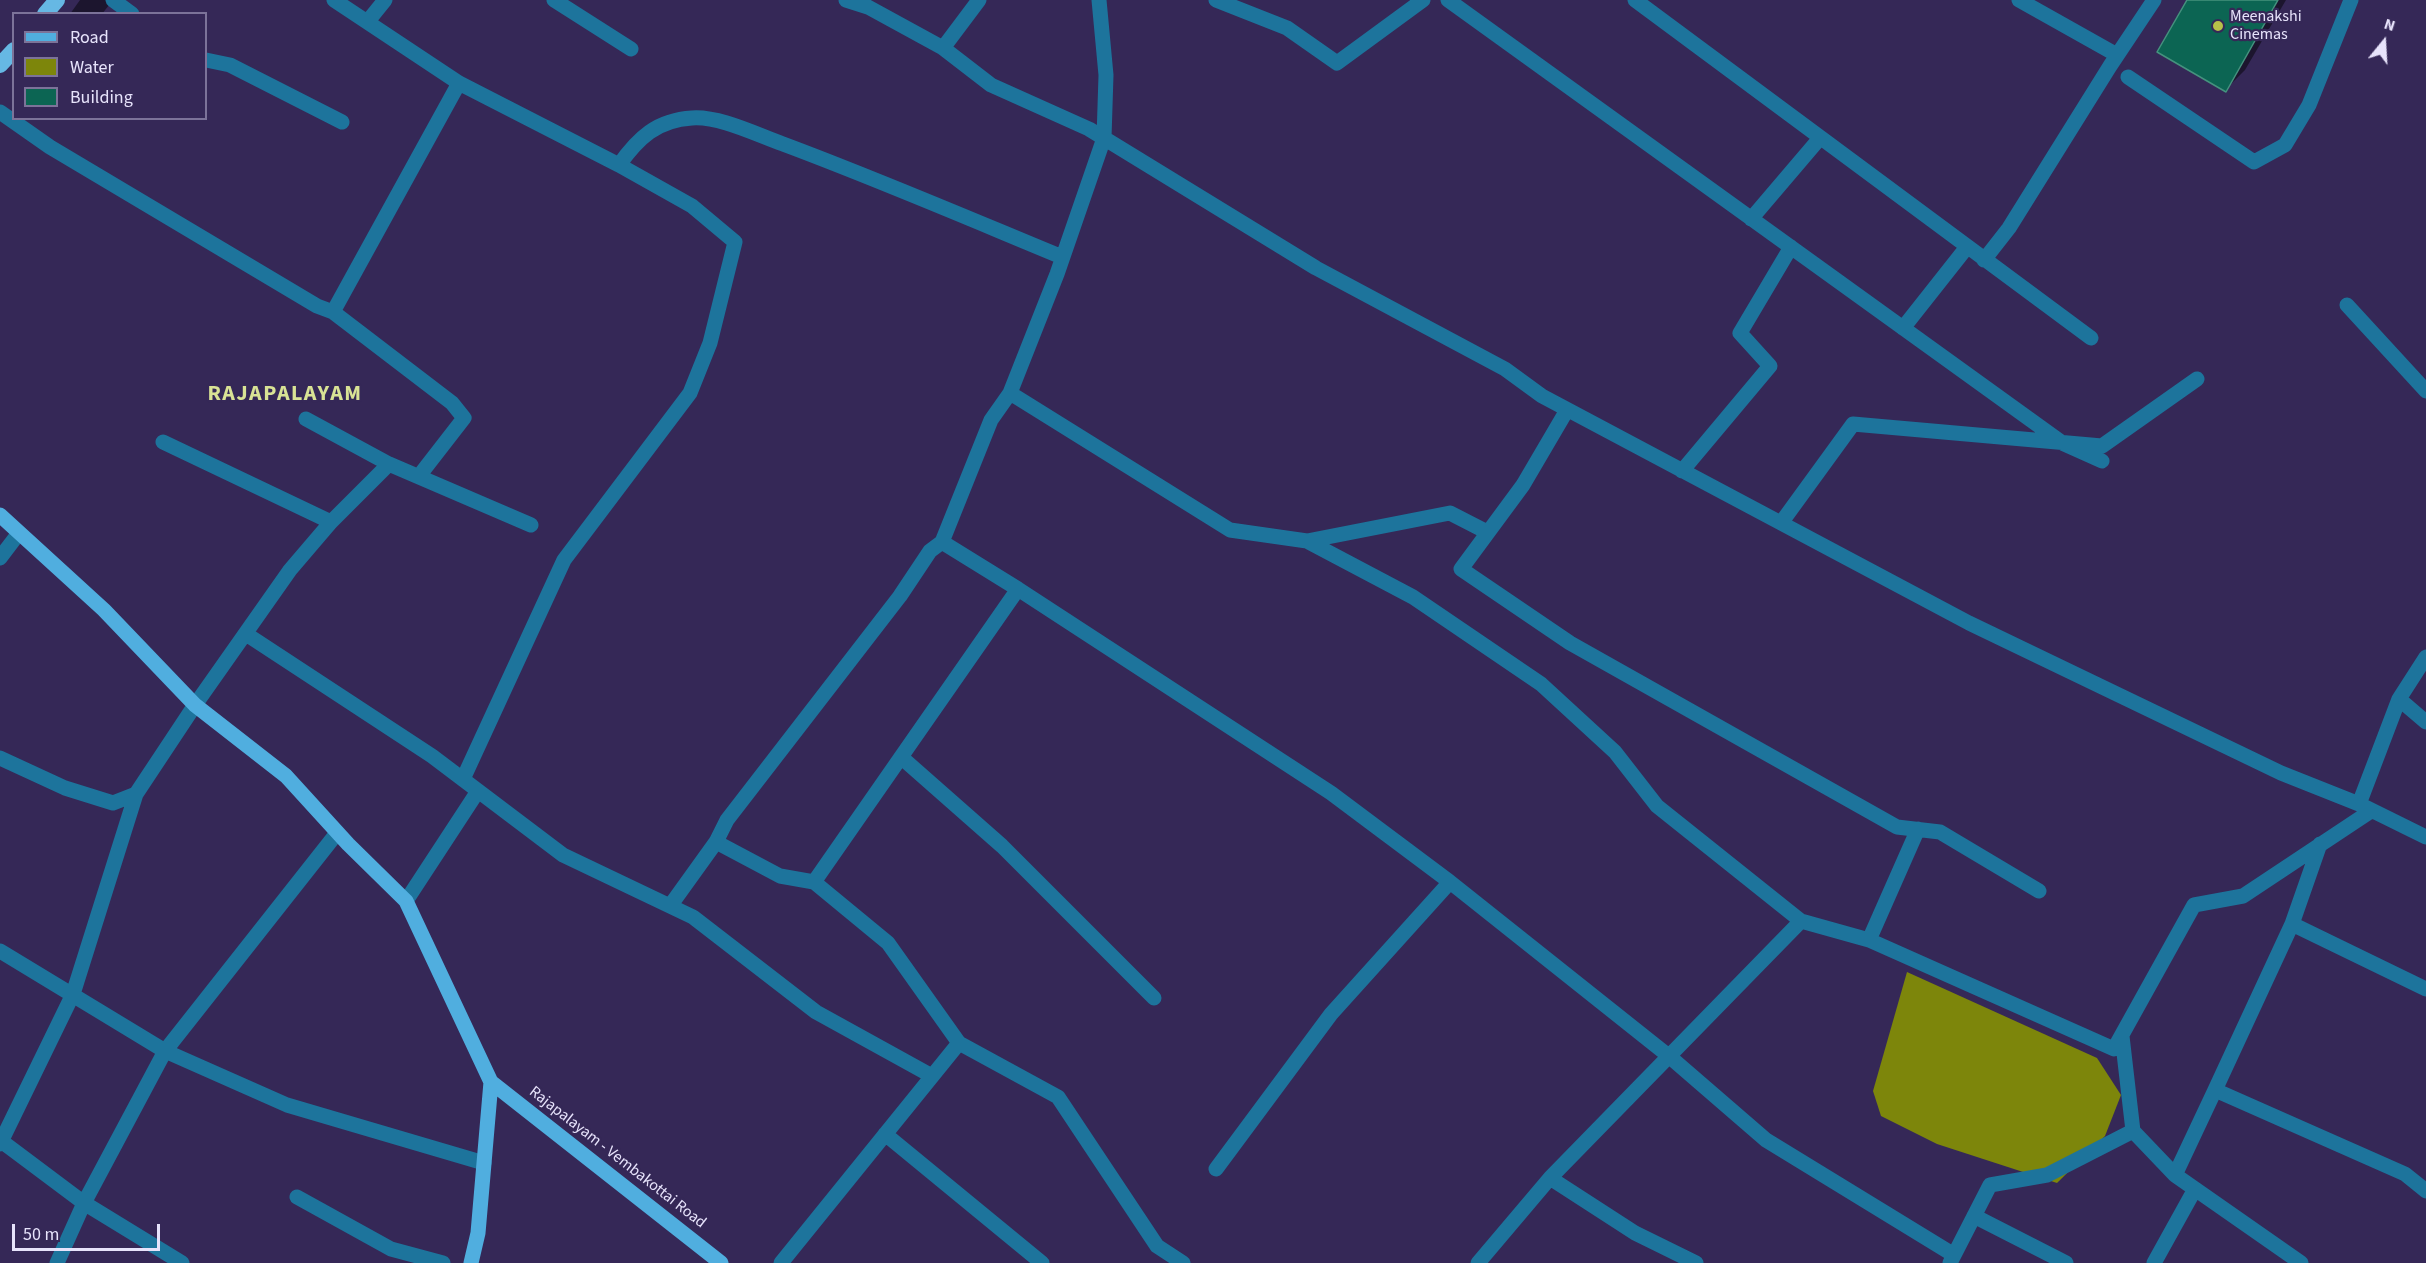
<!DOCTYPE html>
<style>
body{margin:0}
#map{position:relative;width:2426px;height:1263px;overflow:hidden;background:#352857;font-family:"Source Sans 3",sans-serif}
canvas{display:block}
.legend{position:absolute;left:12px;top:12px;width:195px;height:108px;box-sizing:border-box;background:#352857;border:2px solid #7c7399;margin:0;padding:8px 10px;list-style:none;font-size:18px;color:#e7e3fb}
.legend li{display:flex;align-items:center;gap:12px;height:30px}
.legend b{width:30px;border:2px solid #7c7399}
.north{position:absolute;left:2354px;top:12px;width:60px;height:60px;-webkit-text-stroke:4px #352857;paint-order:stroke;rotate:18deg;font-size:16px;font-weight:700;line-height:24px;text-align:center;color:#e7e3fb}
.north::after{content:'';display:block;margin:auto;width:21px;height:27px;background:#e7e3fb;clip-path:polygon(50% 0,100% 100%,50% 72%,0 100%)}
.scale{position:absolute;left:12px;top:1224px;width:148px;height:27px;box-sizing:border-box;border:3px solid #e7e3fb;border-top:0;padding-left:8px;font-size:18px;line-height:21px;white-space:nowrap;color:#e7e3fb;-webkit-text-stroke:4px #352857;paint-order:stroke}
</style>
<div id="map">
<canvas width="2426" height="1263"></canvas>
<ul class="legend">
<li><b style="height:8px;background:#50aedf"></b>Road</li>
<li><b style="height:16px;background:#7d860b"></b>Water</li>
<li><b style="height:16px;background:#0c6553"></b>Building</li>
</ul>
<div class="north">N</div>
<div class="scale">50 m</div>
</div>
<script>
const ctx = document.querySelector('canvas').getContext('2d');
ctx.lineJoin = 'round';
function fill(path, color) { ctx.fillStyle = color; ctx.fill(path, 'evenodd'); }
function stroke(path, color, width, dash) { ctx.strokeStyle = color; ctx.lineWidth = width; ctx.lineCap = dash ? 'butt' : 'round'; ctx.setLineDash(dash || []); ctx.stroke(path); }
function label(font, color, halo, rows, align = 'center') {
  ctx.font = font + ' "Source Sans 3",sans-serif'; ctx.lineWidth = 4.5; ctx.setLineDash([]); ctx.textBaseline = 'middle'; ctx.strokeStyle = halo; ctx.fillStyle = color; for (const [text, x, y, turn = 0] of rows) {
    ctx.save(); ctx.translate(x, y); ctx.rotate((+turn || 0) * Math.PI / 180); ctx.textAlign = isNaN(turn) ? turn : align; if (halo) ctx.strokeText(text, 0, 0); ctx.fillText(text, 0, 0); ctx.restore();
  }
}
fill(new Path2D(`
 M1907 972 2097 1058 2121 1095 2105 1136 2057 1183 1937 1144 1881 1116 1873 1091Z`), '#7d860b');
fill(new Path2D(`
 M80 0H113L102 14H70Z
 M2189 0H2286L2245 70 2225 90Z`), '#0007');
const building = new Path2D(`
 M2187 0H2278L2226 92 2157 52Z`);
fill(building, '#0c6553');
stroke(building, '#45927e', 1.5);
stroke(new Path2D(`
 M113 0 132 14
 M334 0 459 83 619 165 692 206 735 242 710 343 690 393 564 560 463 779
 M554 0 631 49
 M846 0 868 7 943 48 991 85 1089 129 1316 268 1505 369 1542 396 1969 623 2281 773 2359 804 2426 837
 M1216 0 1287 28 1337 63 1423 0
 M1448 0 2064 444 2102 461
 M1635 0 2091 338
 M2019 0 2117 55
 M368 21 385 0
 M943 48 979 0
 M206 60 230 65 342 122
 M2128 77 2254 162 2285 145 2309 105 2351 0
 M0 112 50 147 317 306 333 312 452 403 464 418 419 476
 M619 165C638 138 657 120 692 118 720 116 757 135 783 144 877 179 970 219 1062 257
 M1751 219 1820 138
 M1984 260 2009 228 2110 66 2154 0
 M2347 305 2426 391
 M333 312 459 83
 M1903 328 1967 247
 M1010 393 1230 530 1307 541 1450 513 1487 532
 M1567 410 1523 485 1461 569 1570 643 1897 827 1940 832 2039 891
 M306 419 389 464 531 525
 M163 442 331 522
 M1682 471 1770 366 1740 333 1791 247
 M1781 523 1853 424 2102 446 2197 379
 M1307 541 1413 597 1541 684 1615 752 1657 806 1801 921 1869 940 2114 1049 2194 905 2243 896 2371 811
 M942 542 1018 589 1331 793 1450 882 1670 1057 1766 1140 1954 1255
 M0 558 19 533
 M246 634 432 756 563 855 693 917 816 1012 932 1076
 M2399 699 2426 722
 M901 757 1018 589
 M0 758 65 788 113 803 136 794 195 705 290 570 331 522 389 464
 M2359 804 2399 699 2426 657
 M716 842 780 876 814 882 888 943 959 1043 1058 1097 1157 1246 1183 1263
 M2320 844 2292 924 2215 1090 2405 1174 2426 1191
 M814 882 901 757 1002 846 1154 998
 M406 901 478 791
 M670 906 716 842 727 820 900 596 930 551 942 542 991 420 1010 393 1057 274 1104 138 1106 75 1099 0
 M2292 924 2426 989
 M1869 940 1918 829
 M0 951 165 1051 287 1105 484 1163
 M2122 1036 2133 1131 2175 1175
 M2215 1090 2175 1175 2301 1263
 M885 1134 1042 1263
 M0 1140 84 1203 182 1263
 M0 1144 73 994 136 794
 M1216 1169 1331 1014 1450 882
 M1550 1178 1635 1233 1696 1263
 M297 1197 391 1249 443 1263
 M1974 1216 2066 1263
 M57 1263 84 1203 165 1051 337 833
 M781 1263 959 1043
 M1478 1263 1550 1178 1801 921
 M1950 1263 1990 1185 2047 1175 2133 1131
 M2154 1263 2195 1189`), '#1d749c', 15);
stroke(new Path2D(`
 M0 515 104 610 195 705 286 776 348 844 406 901 491 1082 478 1233 471 1263
 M491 1082 721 1263`), '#50aedf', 15);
stroke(new Path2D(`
 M45 14 57 0
 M0 65 14 50`), '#66b8e4', 16);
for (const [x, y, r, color] of [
 [2218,26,6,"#b6c149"]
]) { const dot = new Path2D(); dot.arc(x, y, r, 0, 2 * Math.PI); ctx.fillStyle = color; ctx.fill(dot); stroke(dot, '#352857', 2); }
label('16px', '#e7e3fb', '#352857', [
 ["Meenakshi",2230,17],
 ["Cinemas",2230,35]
], 'left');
label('16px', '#e7e3fb', '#352857', [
 ["Rajapalayam - Vembakottai Road",617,1158,38]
]);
ctx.letterSpacing = '1.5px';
label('bold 22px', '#d9e395', '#352857', [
 ["RAJAPALAYAM",285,395]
]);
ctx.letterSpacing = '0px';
</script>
